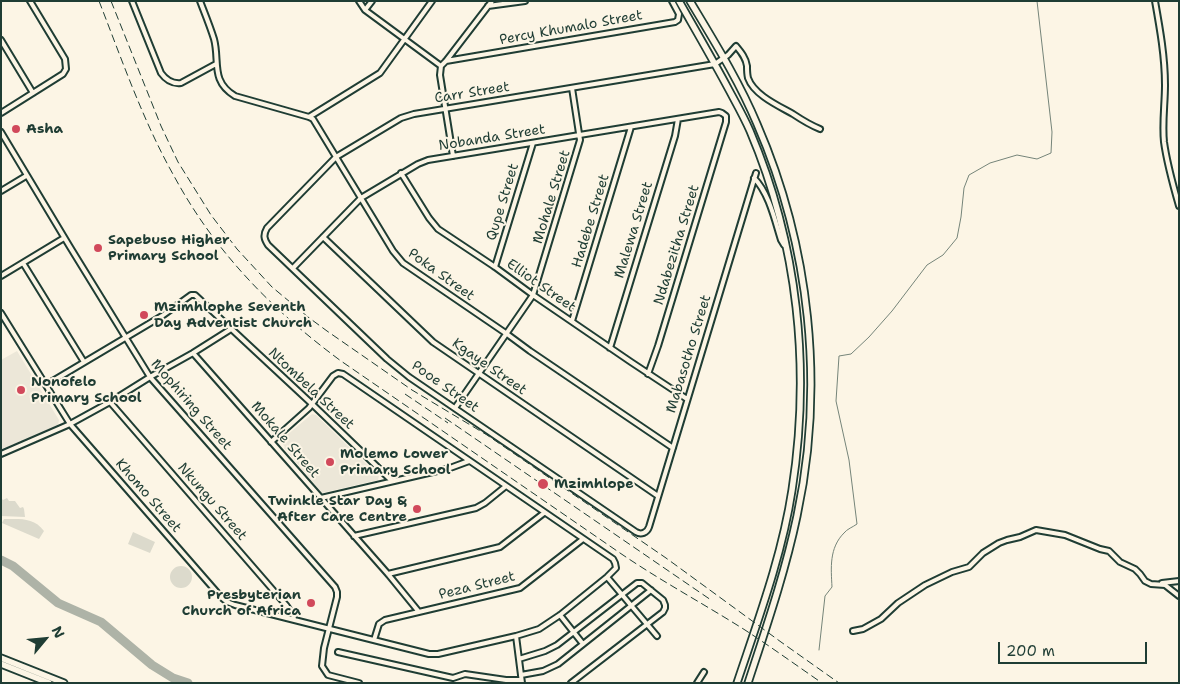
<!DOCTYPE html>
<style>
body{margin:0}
#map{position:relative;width:1180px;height:684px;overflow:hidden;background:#fcf5e5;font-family:"Shantell Sans",sans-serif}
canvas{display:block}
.frame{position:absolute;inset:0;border:2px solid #1f3d34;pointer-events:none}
.north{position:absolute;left:20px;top:614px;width:50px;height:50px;-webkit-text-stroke:4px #fcf5e5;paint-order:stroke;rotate:62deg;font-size:14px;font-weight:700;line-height:20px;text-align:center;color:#1f3d34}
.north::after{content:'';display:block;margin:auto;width:18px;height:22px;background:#1f3d34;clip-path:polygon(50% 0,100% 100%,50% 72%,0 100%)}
.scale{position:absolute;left:998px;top:642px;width:149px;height:22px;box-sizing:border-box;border:2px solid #1f3d34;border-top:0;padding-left:6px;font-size:15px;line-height:18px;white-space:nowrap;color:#1f3d34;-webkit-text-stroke:4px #fcf5e5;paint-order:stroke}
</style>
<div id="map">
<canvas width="1180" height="684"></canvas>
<div class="frame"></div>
<div class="north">N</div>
<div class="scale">200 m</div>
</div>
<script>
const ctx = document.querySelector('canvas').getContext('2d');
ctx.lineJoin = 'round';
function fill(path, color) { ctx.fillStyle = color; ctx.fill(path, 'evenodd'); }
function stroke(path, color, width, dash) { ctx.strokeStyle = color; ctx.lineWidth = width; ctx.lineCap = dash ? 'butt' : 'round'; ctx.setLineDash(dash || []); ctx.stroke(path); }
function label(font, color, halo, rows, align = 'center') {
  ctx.font = font + ' "Shantell Sans",sans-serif'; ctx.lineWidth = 4; ctx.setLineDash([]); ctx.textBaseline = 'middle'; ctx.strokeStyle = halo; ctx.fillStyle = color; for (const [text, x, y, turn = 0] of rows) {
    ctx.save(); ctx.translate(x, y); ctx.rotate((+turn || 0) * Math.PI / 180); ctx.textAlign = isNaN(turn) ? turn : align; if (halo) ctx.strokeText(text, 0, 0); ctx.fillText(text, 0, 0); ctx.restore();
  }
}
fill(new Path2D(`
 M17 351 59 420 58 425 1 450V360Z
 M312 414 316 415 379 476 378 480 322 493 284 448 285 447 280 441Z`), '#ece7d8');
fill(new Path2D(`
 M1 498 3 500 7 498 9 501H15L20 508 23 507 24 509 25 517 1 516Z
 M4 519C19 519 34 517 44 531L39 539 2 523Z
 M133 532 155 542 150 553 128 544Z
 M170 577a11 11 0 1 1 22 0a11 11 0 1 1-22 0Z`), '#dcdacc');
stroke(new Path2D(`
 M819 650 825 596 832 587C831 568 829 548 844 533 847 529 853 527 857 524L849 460 836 401 839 356 851 354 869 337 892 311 927 265 943 255 957 238 961 217 964 188 969 175 990 163 1017 155 1037 159 1051 153 1052 132 1037 1`), '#758479', 1);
stroke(new Path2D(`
 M1 560 13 566 58 603 101 622 152 665 173 678 188 683`), '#aeb3a7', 9);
const street = new Path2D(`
 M132 1 161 73C166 80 172 84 181 83L216 64
 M200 1C205 14 210 26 214 39 220 61 210 81 235 96L309 117 313 119 393 251 403 263 507 334 530 351 673 448
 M359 1 365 10 441 66
 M1155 1C1160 29 1165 57 1165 85 1165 104 1162 123 1164 142 1167 164 1173 185 1179 206
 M488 6 525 1
 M365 10 372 1
 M1 40 33 93
 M446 61 675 22 678 20 679 14 672 1
 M441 66 440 75 453 156
 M441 66 446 61 492 1
 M1 113 63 74 66 69 65 59 30 1
 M309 117 380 73 432 1
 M1 132 70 247 150 377 335 587 337 592V597L324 648 322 666 328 675 359 683
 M401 173 429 218 438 229 495 267 533 295 631 362 687 399
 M756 173 649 527C647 533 641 535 636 532L409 377 387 359 268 245C264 239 263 235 267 228L336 157 401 118 414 114 715 64 728 55 736 46C741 52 746 58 747 66 747 70 747 74 748 78 754 95 779 106 793 114 802 120 810 125 820 129
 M754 178C769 193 775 221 781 240L784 245
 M1 191 26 176
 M323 237 433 342 658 496
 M23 263 84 362
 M495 267 533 143
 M293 268 361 198 418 164 428 160 719 112 722 113 726 116V122L658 346 648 374
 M1 276 64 238
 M1 313 70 424 221 597 227 602 235 605 429 654H438L516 636 539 629 560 615 607 577 616 568 615 563 613 559 343 374 338 373 333 376 309 408 271 442
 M572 321 631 127
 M610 348 675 136 678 119
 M193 353 388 574 419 612
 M46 385 162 316 191 295H195L312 404 392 481
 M110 402 286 605 293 615 294 619
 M455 408 533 295 580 140 572 88
 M1 454 70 424 110 402 150 377 193 353 231 329
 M321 498 450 468 469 461
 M354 536 476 508 485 503 506 486
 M388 574 500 547 544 513
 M607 577 657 636
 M1162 583 1179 581
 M560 615 583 644
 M853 631 863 629 881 619 898 603 925 585 952 572 969 567 983 553 999 543 1007 540 1020 537 1036 530 1065 535 1100 549 1109 551 1120 562 1135 569 1140 574 1145 581 1151 584 1165 585 1179 596
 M516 636 522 683
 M374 640 379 624 385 620 520 588 583 539
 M338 652 453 678 465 674 506 680H521
 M519 659 545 651 557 645 637 583H642L663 600 665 605V608L663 612 571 683
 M521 675 543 671 558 664 651 590
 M697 683 704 672`);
const secondary = new Path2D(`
 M679 1C696 31 713 60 729 90 736 103 744 117 750 131 798 244 811 369 792 490 782 556 758 620 737 683
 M690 1C714 41 739 81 757 124 810 246 825 386 797 516 785 573 766 628 748 683
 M1 658 64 683
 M1 664 49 683`);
stroke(street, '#1f3d34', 8);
stroke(secondary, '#1f3d34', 9);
stroke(street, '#fcf5e5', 4);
stroke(secondary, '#fcf5e5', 5.5);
stroke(new Path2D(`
 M99 1C122 60 143 121 174 176 215 252 272 310 341 361L620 553C661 581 704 604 745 630 771 647 796 665 822 683
 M111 1 161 126 178 162 211 215 237 249 272 287 308 317 327 331 412 390 487 435 666 558 781 642 839 683
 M405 394 448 423
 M445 418 711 600`), '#1f3d34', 1, [8, 4]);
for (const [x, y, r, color] of [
 [16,129,5,"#d1495b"],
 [98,248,5,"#d1495b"],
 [144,315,5,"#d1495b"],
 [21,390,5,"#d1495b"],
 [330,462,5,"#d1495b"],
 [543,484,6,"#d1495b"],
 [417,509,5,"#d1495b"],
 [311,603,5,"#d1495b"]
]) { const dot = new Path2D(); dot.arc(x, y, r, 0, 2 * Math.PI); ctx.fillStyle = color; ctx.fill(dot); stroke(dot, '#fcf5e5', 2); }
label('14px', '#1f3d34', '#fcf5e5', [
 ["Percy Khumalo Street",571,28,-10],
 ["Carr Street",472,93,-9],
 ["Nobanda Street",492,138,-9],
 ["Mohale Street",552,197,-73],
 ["Qupe Street",503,202,-73],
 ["Hadebe Street",591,221,-73],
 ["Malewa Street",634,230,-73],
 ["Ndabezitha Street",677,245,-73],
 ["Poka Street",441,275,36],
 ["Elliot Street",541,286,35],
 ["Mabasotho Street",689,354,-73],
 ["Kgaye Street",489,367,35],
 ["Pooe Street",445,387,35],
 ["Ntombela Street",311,389,43],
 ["Mophiring Street",191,405,49],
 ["Mokale Street",285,440,49],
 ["Khomo Street",148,496,49],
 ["Nkungu Street",212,502,49],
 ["Peza Street",477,586,-14]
]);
label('bold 14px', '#1f3d34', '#fcf5e5', [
 ["Asha",26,129],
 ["Sapebuso Higher",108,240],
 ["Primary School",108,256],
 ["Mzimhlophe Seventh",154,307],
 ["Day Adventist Church",154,323],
 ["Nonofelo",31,382],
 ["Primary School",31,398],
 ["Molemo Lower",340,454],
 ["Primary School",340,470],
 ["Mzimhlope",554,484],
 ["Twinkle Star Day &",407,501,"right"],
 ["After Care Centre",407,517,"right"],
 ["Presbyterian",301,595,"right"],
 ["Church of Africa",301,611,"right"]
], 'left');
</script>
